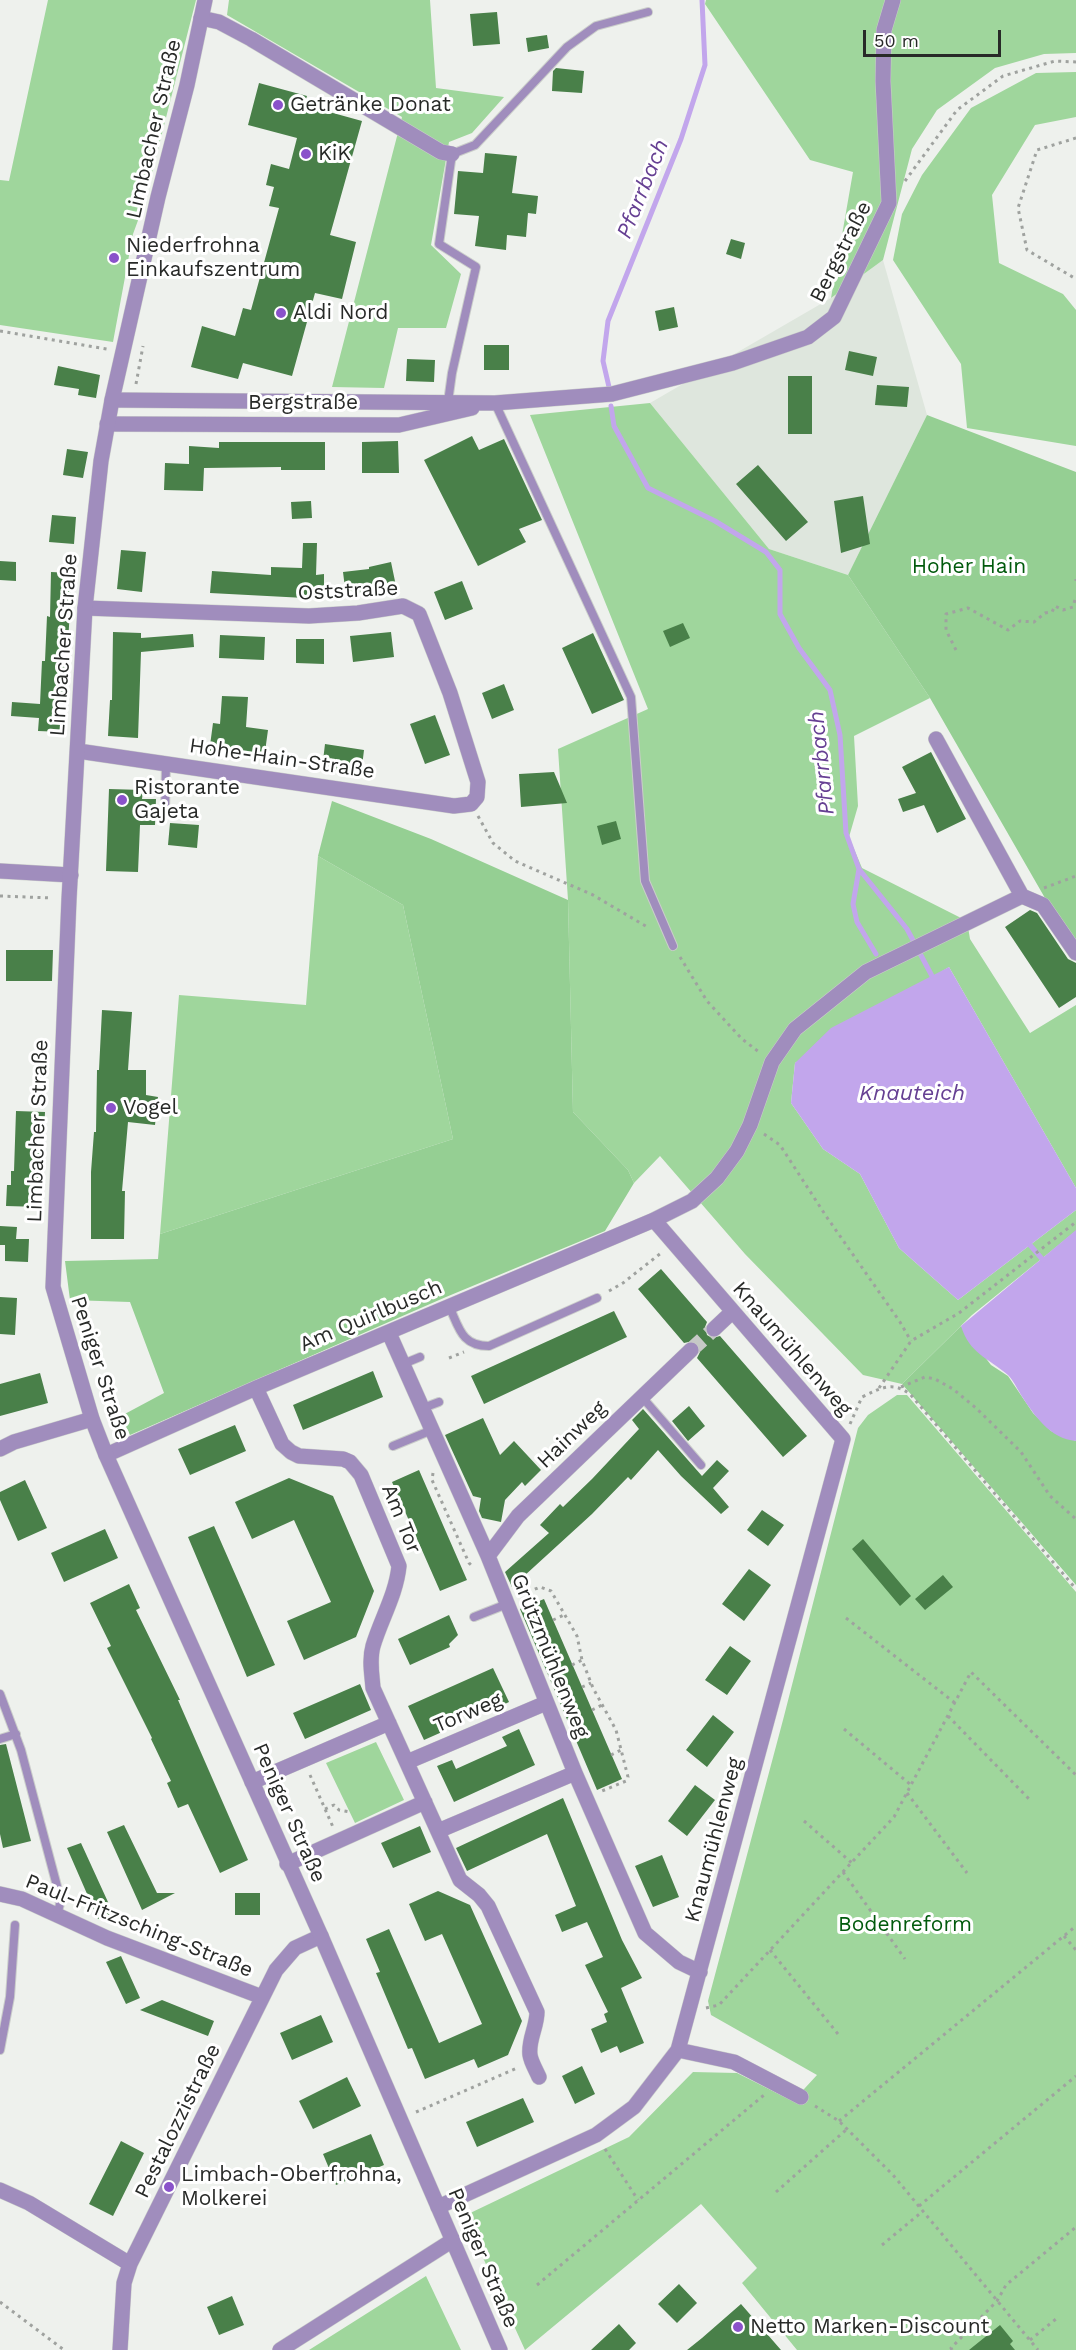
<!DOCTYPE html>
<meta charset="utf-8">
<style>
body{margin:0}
#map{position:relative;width:1076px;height:2350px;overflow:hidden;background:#eef1ed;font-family:"Work Sans",sans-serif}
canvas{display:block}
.scale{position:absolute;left:863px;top:30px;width:138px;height:27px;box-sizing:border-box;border:3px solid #282a28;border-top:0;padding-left:8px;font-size:18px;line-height:21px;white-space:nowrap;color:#282a28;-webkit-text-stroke:4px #fff;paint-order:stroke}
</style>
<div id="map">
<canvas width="1076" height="2350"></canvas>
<div class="scale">50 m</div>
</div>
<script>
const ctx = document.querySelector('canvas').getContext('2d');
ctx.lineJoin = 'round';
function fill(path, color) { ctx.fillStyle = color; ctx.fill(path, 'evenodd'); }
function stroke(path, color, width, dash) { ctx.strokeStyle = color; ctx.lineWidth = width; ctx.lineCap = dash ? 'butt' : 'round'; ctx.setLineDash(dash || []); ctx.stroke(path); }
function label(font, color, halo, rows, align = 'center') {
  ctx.font = font + ' "Work Sans",sans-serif'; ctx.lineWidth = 6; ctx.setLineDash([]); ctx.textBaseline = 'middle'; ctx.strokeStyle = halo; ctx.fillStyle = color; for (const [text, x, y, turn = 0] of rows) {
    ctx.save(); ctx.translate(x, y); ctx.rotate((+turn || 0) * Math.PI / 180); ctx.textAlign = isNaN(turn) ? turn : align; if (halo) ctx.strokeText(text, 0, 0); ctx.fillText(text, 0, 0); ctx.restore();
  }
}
fill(new Path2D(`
 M883 260 927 415 848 575 769 549 650 403 831 298Z`), '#dee6dd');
fill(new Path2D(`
 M48 0H196L144 204 133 234 113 342 0 325V180L9 181Z
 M229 0H430L436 88 504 97 472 133 449 142 431 245 461 274 446 328H398L384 388 332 387 402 117 227 15Z
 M706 0H1076V53L1044 54 995 68 937 110 912 149 883 260 831 298 853 172 810 160 705 4Z
 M1076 72V117L1035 125 992 195 999 263 1063 294 1076 310V446L967 428 961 364 893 260 902 214 922 175 971 108 1036 73Z
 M650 403 769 549 848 575 930 698 854 736 858 806 849 837 862 868 967 921 970 939 1030 1033 1076 1005V1188L949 967 795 1063 791 1103 823 1149 860 1174 899 1248 958 1300 1076 1210V1231L972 1315 902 1384 863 1375 745 1254 660 1156 634 1183 628 1170 573 1112 568 900 558 749 648 709 530 415Z
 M318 856 403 905 453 1139 160 1234 179 995 306 1005Z
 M897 1395H907L1076 1592V2350H797L742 2283 757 2268 701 2204 525 2350 464 2216 629 2137 693 2072 737 2073 793 2101 817 2075 711 2015 708 2001 783 1720 858 1428 868 1415Z
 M376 1742 404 1800 355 1823 326 1763Z
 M426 2276 461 2350H309Z`), '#9fd69c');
fill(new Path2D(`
 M927 415 1076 472V952L930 698 848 575Z
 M332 801 431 839 568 900 573 1112 628 1170 634 1183 605 1231 446 1297 130 1435 121 1416 164 1393 130 1302 70 1300 65 1261 158 1259 160 1234 453 1139 403 905 318 856Z
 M961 1326 991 1365 1008 1376 1033 1413 1051 1431 1076 1441V1585L902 1384Z`), '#95cf93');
fill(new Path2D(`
 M949 967 1076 1188V1210L958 1300 899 1248 860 1174 823 1149 791 1103 795 1063 831 1028Z
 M1076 1230V1441C1050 1439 1034 1415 1021 1395 1017 1388 1013 1380 1008 1375 987 1357 970 1354 961 1326Z`), '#c2a6ec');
stroke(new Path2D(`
 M609 387 603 361 608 321 681 139 705 65 702 0
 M611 406 614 426 648 488 715 521 766 552 780 570V614L799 648 830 690 840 735 846 833 859 869 853 904 857 922 876 954
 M859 869 907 929 932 976
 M1030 1245 1043 1260`), '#c2a6ec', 5);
fill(new Path2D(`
 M497 12 500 44 473 46 470 14Z
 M547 35 549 48 528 52 526 38Z
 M556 68 584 71 582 93 552 91 553 71Z
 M259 83 307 96 304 105 362 121 330 235 356 242 342 299 315 293 292 376 243 363 238 379 191 367 202 326 235 336 243 308 251 310 279 208 269 206 274 187 266 185 271 164 289 169 297 138 248 125Z
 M485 153 517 156 512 193 538 196 536 214 528 213 526 237 507 235 506 250 475 246 479 216 454 214 458 171 483 173Z
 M731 239 745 243 741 259 726 254Z
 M674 307 678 327 659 331 655 311Z
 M484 345H509V370H484Z
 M849 351 877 357 873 376 845 370Z
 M407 359 435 360 434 382 406 381Z
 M58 366 100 375 96 398 78 395 79 389 54 385Z
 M788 376H812V434H788Z
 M877 385 909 387 907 407 875 405Z
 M472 436 479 450 504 439 542 520 519 529 526 542 478 566 424 460Z
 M398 441 399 473H362V442Z
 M219 442H325V470H281V467L204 468 203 491 164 490 165 463 189 464V446L219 448Z
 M67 449 88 452 83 478 63 475Z
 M758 465 808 522 786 541 736 484Z
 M863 496 870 544 841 553 834 501Z
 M311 501 312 518 292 519 291 502Z
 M52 515 76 517 74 544 49 542Z
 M303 543H317L316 575 324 574V599L210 593 212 571 271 575V567L302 568Z
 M121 550 146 552 142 592 117 589Z
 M0 561 16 562V581L0 580Z
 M391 562 396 586 346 596 343 572 369 569V567Z
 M51 572 72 573 63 732 38 731 39 718 11 716 12 702 40 704 42 661H45L47 616 50 617Z
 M462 581 473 609 445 620 434 592Z
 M683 623 690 638 670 647 663 631Z
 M113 632 141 633V638L193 634 194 647 141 652 138 738 108 736 110 700H112Z
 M391 632 394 657 353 662 350 636Z
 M593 633 624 700 592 714 562 648Z
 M220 635 265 637 264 660 219 658Z
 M296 639H324V664L296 663Z
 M504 684 514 710 492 719 482 693Z
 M222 696 248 697 246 727 268 730 264 759 209 753 213 723 220 724Z
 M435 715 450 755 425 764 410 724Z
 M325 744 364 750 361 775 322 769Z
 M931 752 966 819 937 833 924 805 903 812 898 799 916 793 902 767Z
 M554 772 567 803 521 807 519 774Z
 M109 789 143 790 142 799H156L155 825H140L138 872 106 871Z
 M616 821 621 839 602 845 597 826Z
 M170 823 199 825 197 848 168 845Z
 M1030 910 1037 913 1068 959 1076 963V997L1059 1008 1005 927Z
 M6 950H53L52 981H6Z
 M102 1010 132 1012 128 1070H146V1095L158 1097 155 1125 128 1122 122 1191H125L124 1239H91V1172L94 1132H96L97 1070H99Z
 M16 1111 45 1112 41 1207 6 1206 7 1185H11V1171H14Z
 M0 1226 17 1227 16 1239H29L28 1262 5 1261V1245H0Z
 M661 1269 707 1322 705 1327 707 1335 712 1338 720 1336 807 1436 783 1457 697 1358 700 1352 698 1344 693 1341 684 1343 638 1289Z
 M0 1297 17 1298 15 1335 0 1334Z
 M614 1311 627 1337 484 1404 471 1376Z
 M373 1371 383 1397 303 1430 293 1405Z
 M40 1373 48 1403 0 1416V1384Z
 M689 1406 705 1426 688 1441 672 1421Z
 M643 1409 702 1476 717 1460 729 1471 713 1488 729 1507 721 1514 681 1476 658 1450 631 1480 628 1477 592 1514 512 1587 505 1572 549 1533 540 1525 560 1504 563 1507 592 1479 639 1429 632 1420Z
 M483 1418 500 1455 514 1441 541 1470 525 1486 522 1482 505 1500 501 1522 482 1518 479 1511 481 1498 473 1496 445 1435Z
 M235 1425 246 1451 190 1475 178 1449Z
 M419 1470 467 1580 440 1591 392 1482Z
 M289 1478 333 1496 374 1591 356 1637 304 1660 287 1621 331 1602 294 1520 252 1539 235 1502Z
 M25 1480 47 1528 18 1541 0 1500V1492Z
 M762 1510 784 1525 768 1546 747 1530Z
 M214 1526 275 1665 247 1677 188 1537Z
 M105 1529 118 1558 64 1582 51 1553Z
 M863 1539 911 1596 900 1606 852 1549Z
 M749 1569 771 1585 744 1621 722 1604Z
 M943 1575 953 1587 925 1610 915 1599Z
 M129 1584 140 1608 136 1610 180 1700H178L248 1860 220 1873 188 1804 178 1808 167 1783 171 1781 151 1739 152 1738 107 1648 111 1646 90 1603Z
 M544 1599 622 1779 597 1790 520 1609Z
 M449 1615 458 1635 449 1644 450 1647 410 1665 398 1639Z
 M730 1646 751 1661 727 1695 705 1680Z
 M493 1668 509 1702 490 1711 485 1700 438 1721 442 1732 424 1740 408 1706Z
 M360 1684 371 1710 305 1739 293 1713Z
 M713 1715 734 1732 707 1767 686 1750Z
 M519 1729 535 1765 454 1802 437 1766 452 1760 456 1769 507 1746 502 1737Z
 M6 1744 31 1841 3 1848 0 1834V1745Z
 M695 1785 715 1800 687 1836 668 1821Z
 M563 1798 622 1940 642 1978 621 1988 644 2043 620 2053 617 2046 601 2053 591 2029 607 2022 604 2014 608 2012 585 1965 603 1957 587 1922 562 1932 555 1915 576 1906 547 1834 467 1871 456 1848Z
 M124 1825 157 1893H175L142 1910 107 1832Z
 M420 1826 431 1852 393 1868 381 1843Z
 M81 1843 113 1913 98 1919 67 1848Z
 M662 1855 679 1897 653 1907 635 1866Z
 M438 1891 470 1905 522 2021 508 2055 478 2068 474 2059 425 2079 412 2048 408 2049 376 1973 380 1972 366 1939 389 1929 439 2043 482 2024 442 1934 425 1941 409 1904Z
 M235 1893H260V1915H235Z
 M121 1956 140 1998 126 2004 106 1962Z
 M162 2000 214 2021 208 2036 140 2010Z
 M321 2015 333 2042 292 2060 280 2033Z
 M582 2066 595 2094 575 2104 562 2076Z
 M347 2077 361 2106 313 2129 299 2101Z
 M523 2098 534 2122 477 2147 466 2122Z
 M371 2134 384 2165 336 2185 323 2154Z
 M121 2141 144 2153 113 2216 89 2204Z
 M679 2284 697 2303 677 2323 658 2304Z
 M232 2296 244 2325 219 2335 207 2307Z
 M741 2304 781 2350H687L702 2338Z
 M619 2324 636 2343 629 2350H591Z
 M1000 2325 1013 2341 1010 2344 1015 2350H969Z`), '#498049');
stroke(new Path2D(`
 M691 1350 714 1329`), '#c6c9c6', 15, [15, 8]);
const service = new Path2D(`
 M448 402 452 373 476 267 439 244 452 154 475 145 567 47 596 26 648 12
 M495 403 631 697 645 881 673 946
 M165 814 166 763
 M449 1306C459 1327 461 1346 489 1346L597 1298
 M403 1364 420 1357
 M642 1397 701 1465
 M423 1408 439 1402
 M393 1446 432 1430
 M474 1617 507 1604
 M0 1694 21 1750 57 1886 60 1904 57 1915
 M0 1739 16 1734
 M0 2050 10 1997 15 1925`);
const minor = new Path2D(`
 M201 18 219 22 251 39 441 152 452 154
 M112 400 495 403 612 394 733 363 808 337 834 317 889 203 883 81 884 30 893 0
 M107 424 399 425 472 408
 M936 739 1022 896 1043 905 1076 953
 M78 751 454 806 471 804 477 797 478 782 450 693 419 614 403 606 358 613 309 616 85 608
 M0 871 71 875
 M714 1329 732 1312
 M389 1333 488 1556 575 1773 645 1933 679 1962 700 1972
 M256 1388 282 1444 291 1452 299 1456 343 1459 350 1462 361 1475 399 1566C396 1595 381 1619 373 1646 369 1660 372 1674 373 1688L460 1880 479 1895 488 1906 537 2012C537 2027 528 2040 530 2055 531 2062 536 2070 539 2077
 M0 1449 14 1442 92 1419
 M106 1455 256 1388 654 1220 692 1201 717 1178 737 1151 750 1125 772 1062 795 1029 866 972 1022 896
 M488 1556 518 1516 691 1350
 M407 1762 546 1703
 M252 1782 389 1723
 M438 1831 575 1773
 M287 1864 425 1802
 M0 1894 22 1899 107 1938 262 1997
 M678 2050 734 2062 801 2097
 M0 2190 29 2203 130 2264
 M438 2207 596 2135 634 2107 678 2050 843 1439 654 1220
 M120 2350 124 2283 130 2264 276 1970 295 1948 321 1936
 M280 2350 453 2240`);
const tertiary = new Path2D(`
 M205 0 187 85 158 197 112 400 101 461 85 608 69 899 53 1287 92 1419 106 1455 321 1936 500 2350`);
stroke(service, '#cacdca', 10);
stroke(minor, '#cacdca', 16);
stroke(tertiary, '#cacdca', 16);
stroke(new Path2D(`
 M1076 138 1037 150 1018 208 1027 250 1076 279
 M905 181 957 110 1003 76 1055 61 1076 62
 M0 331 107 349
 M136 384 143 346
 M1076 579V581
 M956 650 946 630V614L968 608 1008 630 1020 621 1034 622 1045 613 1052 612 1055 606 1063 610 1073 607 1076 596
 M478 816 493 843 515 861 593 895 649 928
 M1044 888 1076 876
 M0 896 52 898
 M680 957 707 1001 742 1039 759 1052
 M764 1134 780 1145 826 1216 900 1322 911 1341
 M609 1291 623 1283 661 1253
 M449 1358 464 1352
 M901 1387 925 1377 935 1379 953 1389 976 1408 1021 1452 1050 1496 1076 1519
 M879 1388 911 1341 959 1313 1076 1222
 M850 1424 862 1397C881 1388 892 1381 910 1394L1076 1589
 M433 1473 432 1480 469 1563 473 1567
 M521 1595 540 1587 551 1591 577 1636 582 1660 593 1688 616 1730 628 1777 626 1781 602 1791
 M846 1618 955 1703
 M553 1620 564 1615
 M572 1665 582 1660
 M582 1687 591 1683
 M592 1710 602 1705
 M948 1716 1030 1800
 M844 1729 911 1785
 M611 1755 621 1750
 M310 1775 333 1827
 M907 1793 967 1873
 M325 1809 334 1805 339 1810 350 1812
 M804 1821 852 1863
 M843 1872 905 1959
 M1064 1936 1076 1950
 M770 1950 838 2034
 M706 2008 719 2005 894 1817 971 1672 1076 1775
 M815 2106 839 2121 893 2175 1038 2350
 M416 2112 517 2068
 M839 2121 1076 1926
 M605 2149 638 2200
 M776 2192 847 2129
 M919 2206 1076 2076
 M882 2245 923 2211
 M537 2285 764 2095
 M0 2302 64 2350
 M1030 2340 1056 2319
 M952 2350 951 2348 997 2301 1006 2285 1076 2227`), '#9fa29f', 3, [3, 4.5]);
stroke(service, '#a08dbd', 8);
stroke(minor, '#a08dbd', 15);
stroke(tertiary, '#a08dbd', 15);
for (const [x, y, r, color] of [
 [278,105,6,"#8a52ca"],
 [306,154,6,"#8a52ca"],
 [114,258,6,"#8a52ca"],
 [281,313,6,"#8a52ca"],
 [122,800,6,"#8a52ca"],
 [111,1108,6,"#8a52ca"],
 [169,2187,6,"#8a52ca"],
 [738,2327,6,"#8a52ca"]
]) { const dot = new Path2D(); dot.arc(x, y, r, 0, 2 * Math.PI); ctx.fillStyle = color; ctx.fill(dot); stroke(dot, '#fff', 2); }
label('21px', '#282a28', '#fff', [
 ["Getränke Donat",290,105],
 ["KiK",318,154],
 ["Niederfrohna",126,246],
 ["Einkaufszentrum",126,270],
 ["Aldi Nord",293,313],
 ["Ristorante",134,788],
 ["Gajeta",134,812],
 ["Vogel",123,1108],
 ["Limbach-Oberfrohna,",181,2175],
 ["Molkerei",181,2199],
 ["Netto Marken-Discount",750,2327]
], 'left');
label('21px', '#282a28', '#fff', [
 ["Limbacher Straße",154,129,-77],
 ["Bergstraße",841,252,-63],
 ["Bergstraße",303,403],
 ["Oststraße",348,591,-3],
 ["Limbacher Straße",64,645,-86],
 ["Hohe-Hain-Straße",282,759,8],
 ["Limbacher Straße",38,1131,-88],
 ["Am Quirlbusch",371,1316,-23],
 ["Knaumühlenweg",792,1349,49],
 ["Peniger Straße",100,1368,72],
 ["Hainweg",572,1435,-44],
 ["Am Tor",401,1519,68],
 ["Grützmühlenweg",550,1656,68],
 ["Torweg",468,1713,-23],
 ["Peniger Straße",289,1813,66],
 ["Knaumühlenweg",714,1840,-75],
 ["Paul-Fritzsching-Straße",139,1926,22],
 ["Pestalozzistraße",178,2121,-64],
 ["Peniger Straße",483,2258,67]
]);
label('21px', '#015a0c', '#fff', [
 ["Hoher Hain",969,567],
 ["Bodenreform",905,1925]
]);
label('italic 22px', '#664093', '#fff', [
 ["Pfarrbach",643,189,-68],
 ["Pfarrbach",822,763,-96],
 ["Knauteich",912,1094]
]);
</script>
